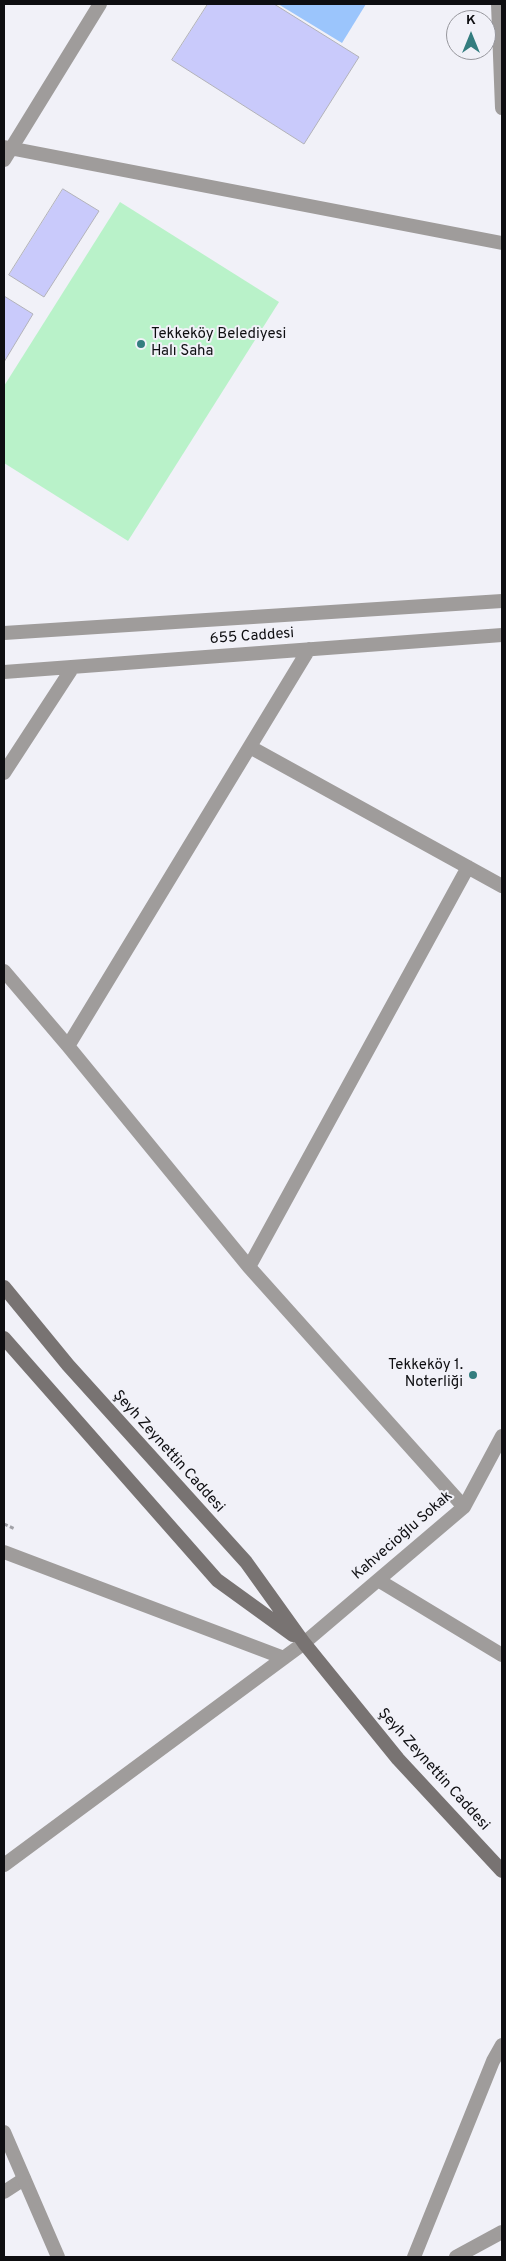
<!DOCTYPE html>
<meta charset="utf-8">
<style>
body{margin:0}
#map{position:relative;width:506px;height:2261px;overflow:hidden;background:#f1f1f8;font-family:Overpass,sans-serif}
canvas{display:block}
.frame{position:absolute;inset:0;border:5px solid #0e0e11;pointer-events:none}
.north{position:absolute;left:446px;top:10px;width:50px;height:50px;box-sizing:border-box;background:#f1f1f8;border:1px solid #96969c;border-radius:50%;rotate:0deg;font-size:14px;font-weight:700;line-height:20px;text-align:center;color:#0e0e11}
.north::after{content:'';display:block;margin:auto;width:18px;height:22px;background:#347d7f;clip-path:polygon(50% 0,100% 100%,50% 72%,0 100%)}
</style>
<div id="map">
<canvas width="506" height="2261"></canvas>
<div class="frame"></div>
<div class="north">K</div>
</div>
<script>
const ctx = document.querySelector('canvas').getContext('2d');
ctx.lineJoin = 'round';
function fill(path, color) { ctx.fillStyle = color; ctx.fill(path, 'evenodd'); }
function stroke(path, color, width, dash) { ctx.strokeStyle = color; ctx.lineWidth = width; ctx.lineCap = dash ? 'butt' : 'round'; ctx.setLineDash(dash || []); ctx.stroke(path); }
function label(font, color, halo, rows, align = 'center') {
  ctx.font = font + ' Overpass,sans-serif'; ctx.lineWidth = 4; ctx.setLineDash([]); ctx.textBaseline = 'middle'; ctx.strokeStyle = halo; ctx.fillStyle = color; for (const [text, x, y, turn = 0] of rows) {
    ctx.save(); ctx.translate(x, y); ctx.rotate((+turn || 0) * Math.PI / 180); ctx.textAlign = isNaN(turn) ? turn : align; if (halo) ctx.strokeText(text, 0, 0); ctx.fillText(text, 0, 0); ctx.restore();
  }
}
fill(new Path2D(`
 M120 202 279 302 128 541 4 463V386Z`), '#b9f2c9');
fill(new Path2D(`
 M278 4H366L342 43Z`), '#9bc5fc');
const building = new Path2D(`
 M208 4H274L359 57 304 144 172 60Z
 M63 189 99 211 44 297 9 275Z
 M4 296 33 314 4 362Z`);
fill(building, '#c9cafb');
stroke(building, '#b2b2b9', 1);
stroke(new Path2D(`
 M4 1524 15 1529`), '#a1a1a7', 3, [4, 2.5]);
stroke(new Path2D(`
 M4 2192 24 2179`), '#9f9c9b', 14);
stroke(new Path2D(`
 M498 4 502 108
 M4 147 502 243
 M4 160 100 4
 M4 633 502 601
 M4 672 502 635
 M250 747 502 886
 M4 773 73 667
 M4 971 68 1046 249 1267 464 1507
 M68 1046 309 649
 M249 1267 468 867
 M4 1552 284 1658
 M378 1580 502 1655
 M4 1865 304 1643 464 1507 502 1436
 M4 2132 58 2257
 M414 2257 493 2061 502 2045
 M456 2257 502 2232`), '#9f9c9b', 14);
stroke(new Path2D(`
 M4 1287 68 1365 246 1562 304 1643 398 1759 502 1871
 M4 1338 217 1580 293 1635`), '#787372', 14);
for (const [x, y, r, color] of [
 [141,344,5,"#347d7f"],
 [473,1375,5,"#347d7f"]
]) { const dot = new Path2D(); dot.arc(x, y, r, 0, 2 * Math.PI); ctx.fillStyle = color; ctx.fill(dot); stroke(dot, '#f1f1f8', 2); }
label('15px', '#0e0e11', '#f1f1f8', [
 ["Tekkeköy Belediyesi",151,335],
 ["Halı Saha",151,352],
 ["Tekkeköy 1.",463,1366,"right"],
 ["Noterliği",463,1383,"right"]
], 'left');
label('15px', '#0e0e11', '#f1f1f8', [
 ["655 Caddesi",252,637,-4],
 ["Şeyh Zeynettin Caddesi",168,1452,48],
 ["Kahvecioğlu Sokak",403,1536,-41],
 ["Şeyh Zeynettin Caddesi",433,1770,48]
]);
</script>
